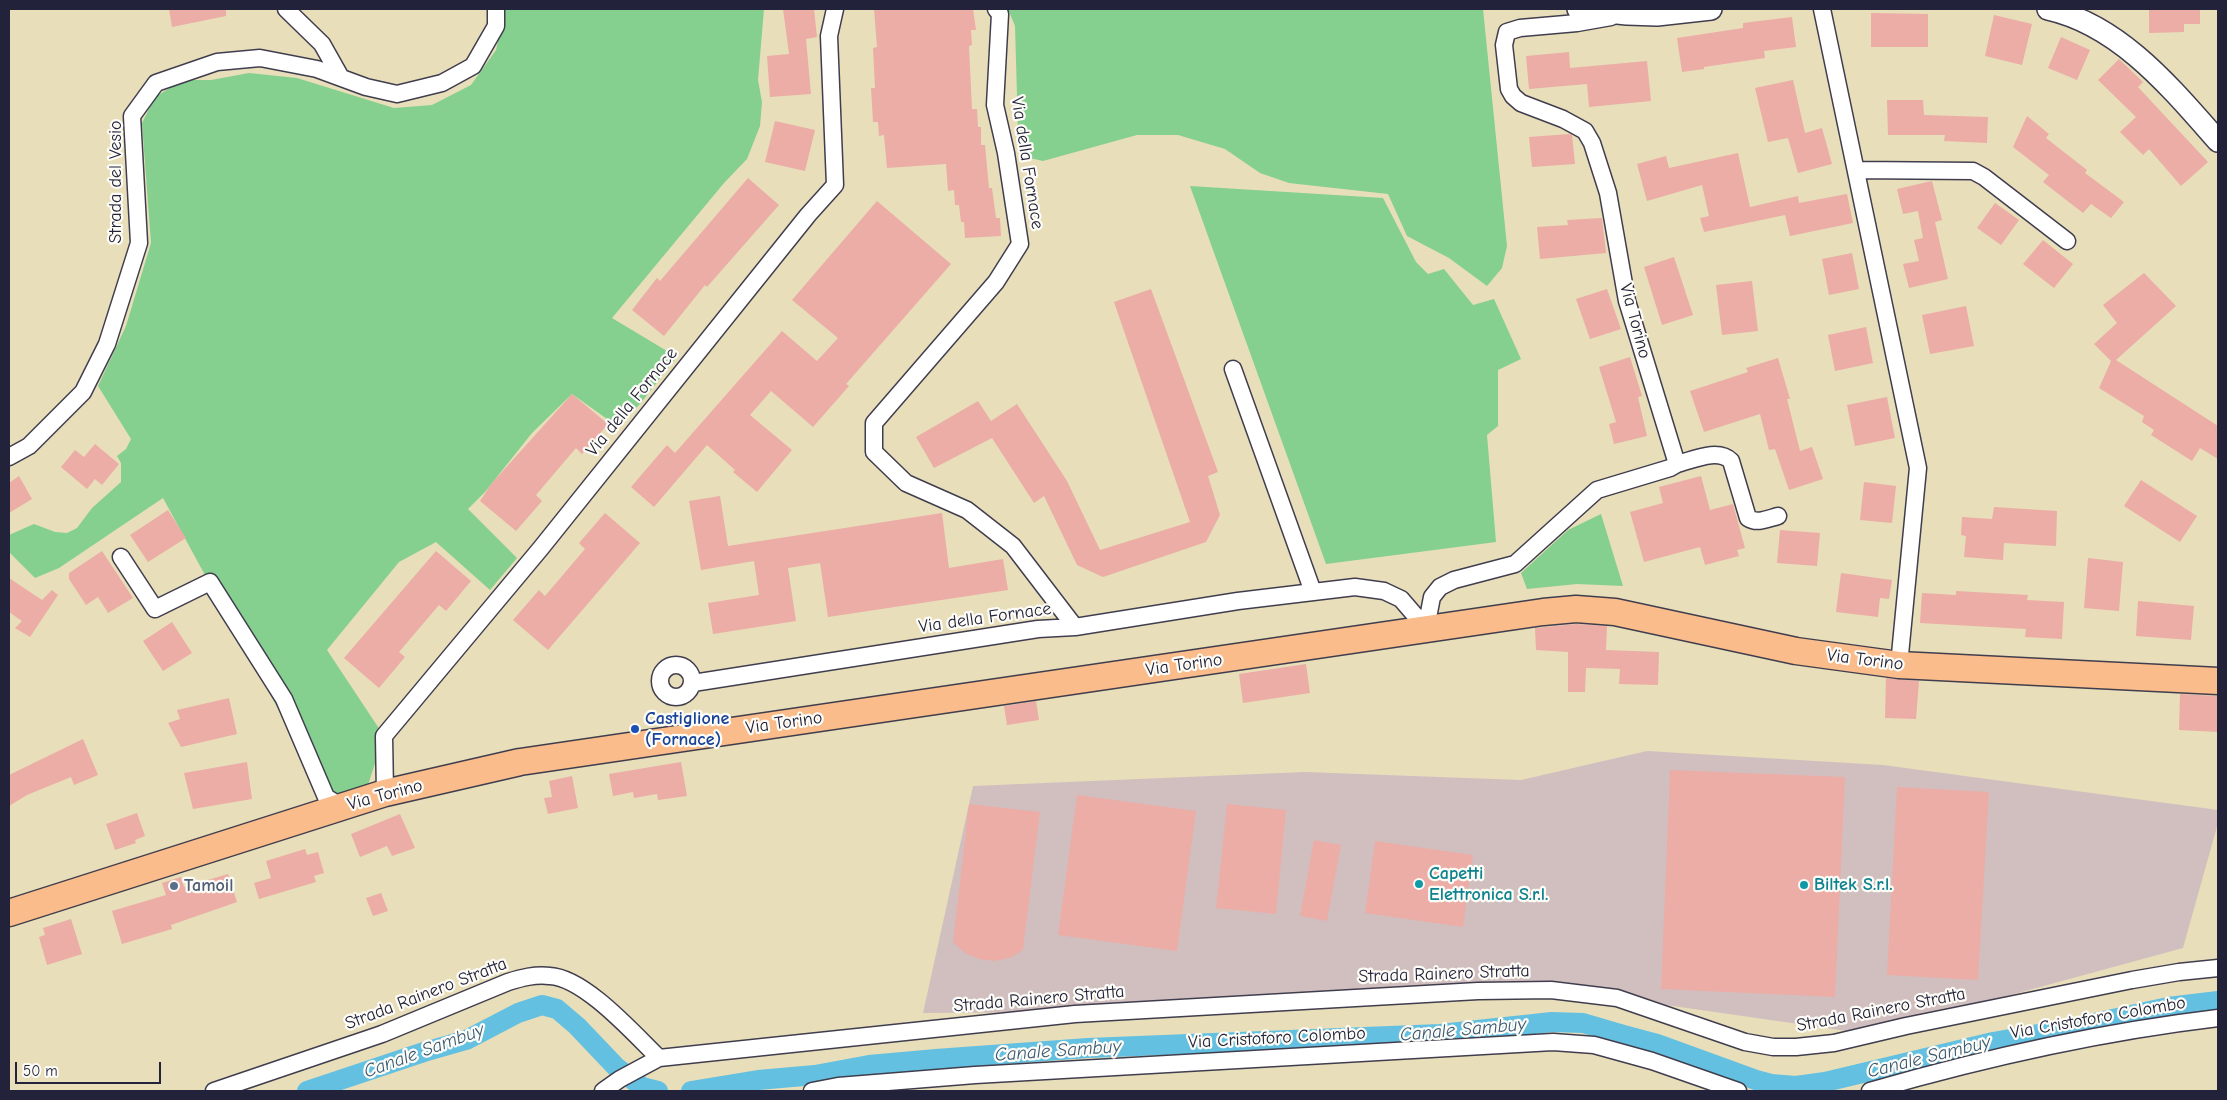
<!DOCTYPE html>
<style>
body{margin:0}
#map{position:relative;width:2227px;height:1100px;overflow:hidden;background:#e8deba;font-family:"Comic Neue",sans-serif}
canvas{display:block}
.frame{position:absolute;inset:0;border:10px solid #22223b;pointer-events:none}
.scale{position:absolute;left:15px;top:1062px;width:146px;height:22px;box-sizing:border-box;border:2px solid #22223b;border-top:0;padding-left:6px;font-size:15px;line-height:18px;white-space:nowrap;color:#22223b;-webkit-text-stroke:4px #fdfcf7;paint-order:stroke}
</style>
<div id="map">
<canvas width="2227" height="1100"></canvas>
<div class="frame"></div>
<div class="scale">50 m</div>
</div>
<script>
const ctx = document.querySelector('canvas').getContext('2d');
ctx.lineJoin = 'round';
function fill(path, color) { ctx.fillStyle = color; ctx.fill(path, 'evenodd'); }
function stroke(path, color, width, dash) { ctx.strokeStyle = color; ctx.lineWidth = width; ctx.lineCap = dash ? 'butt' : 'round'; ctx.setLineDash(dash || []); ctx.stroke(path); }
function label(font, color, halo, rows, align = 'center') {
  ctx.font = font + ' "Comic Neue",sans-serif'; ctx.lineWidth = 4.5; ctx.setLineDash([]); ctx.textBaseline = 'middle'; ctx.strokeStyle = halo; ctx.fillStyle = color; for (const [text, x, y, turn = 0] of rows) {
    ctx.save(); ctx.translate(x, y); ctx.rotate((+turn || 0) * Math.PI / 180); ctx.textAlign = isNaN(turn) ? turn : align; if (halo) ctx.strokeText(text, 0, 0); ctx.fillText(text, 0, 0); ctx.restore();
  }
}
fill(new Path2D(`
 M1647 751 1883 765 2218 810V823L2183 948 1868 1034 1617 998 1311 1000 1099 1012 923 1013 973 786 1305 772 1521 780Z`), '#d1bfbf');
fill(new Path2D(`
 M505 9H764L758 80 762 102 760 126 747 159 724 183 612 318 677 357 640 404 617 426 572 394 532 433 485 492 468 509 517 558 490 590 436 542 399 562 327 650 384 736 363 800 326 797 163 498 59 568 35 578 9 552V535L34 524 55 532 67 533 77 528 92 508 121 482V463L117 456 126 449 131 439 98 386 126 326 151 243 142 123 155 97 183 80H211L249 73 297 78 394 108 432 105 471 85 496 50Z
 M1008 9H1483L1507 246 1502 268 1487 286 1449 258 1407 236 1388 194 1289 183 1260 173 1225 149 1178 135H1137L1043 161 1030 158 1018 131 1015 26Z
 M1190 186 1383 198 1416 262 1428 274 1444 269 1473 305 1494 299 1521 359 1498 370V426L1487 435 1496 542 1326 564Z
 M1601 514 1623 586 1577 584 1527 589 1521 573 1568 530Z`), '#85d08e');
stroke(new Path2D(`
 M307 1091 424 1052 466 1040 518 1013 542 1005 557 1009 577 1026 616 1067 642 1087 658 1091
 M691 1091 758 1080 815 1075 869 1065 936 1059 1088 1048 1440 1034 1552 1022 1583 1023 1624 1035 1657 1044 1756 1080 1771 1084 1796 1086 1825 1082 1993 1042 2067 1029 2168 1007 2218 1001`), '#63c0e1', 20);
fill(new Path2D(`
 M169 9H226V16L172 27Z
 M783 9H814L817 37 806 39 811 94 770 97 767 56 789 54Z
 M874 9H973L976 30H971L972 45 969 46 972 109H977L978 127H981V145H985L989 188H992L996 218H1000L1001 236 965 238 964 222H961L959 205H955L954 190 948 191 946 164 887 168 884 135 879 136 878 122H873L871 88H875L873 48 877 47Z
 M2149 9H2200V24H2184V32L2149 33Z
 M1871 13 1928 14V47H1871Z
 M1994 15 2032 24 2022 65 1985 56Z
 M1792 17 1796 47 1764 51 1765 58 1704 67V69L1682 72 1677 38 1743 28V23Z
 M2061 37 2090 50 2077 80 2048 68Z
 M1569 52 1570 68 1647 61 1651 101 1589 107 1587 84 1529 89 1526 56Z
 M2119 59 2143 82 2138 87 2208 162 2181 186 2149 149 2143 155 2120 132 2136 117 2098 80Z
 M1793 80 1805 133 1822 128 1832 164 1798 173 1788 138 1768 142 1755 88Z
 M1887 100H1923L1924 115 1988 117 1987 143 1944 141 1945 135H1888Z
 M2027 116 2049 134 2046 138 2087 170 2085 173 2124 202 2111 218 2091 204 2083 213 2043 182 2049 175 2013 147Z
 M775 121 815 130 805 171 765 162Z
 M1569 134 1572 135 1575 164 1532 167 1529 137Z
 M1738 153 1750 207 1798 196 1799 203 1847 194 1853 223 1790 236 1785 215 1704 232 1700 218 1709 216 1702 185 1647 201 1637 164 1666 156 1669 168Z
 M748 178 779 205 707 287 705 285 664 336 632 310 657 278 660 281Z
 M1932 181 1942 220 1935 222 1948 279 1909 288 1903 264 1919 261 1914 240 1923 238 1918 211 1903 214 1897 189Z
 M877 201 951 264 846 384 849 386 813 427 771 391 750 415 792 450 757 492 733 472 735 470 707 445 654 507 631 487 667 445 675 453 782 331 817 361 838 338 792 300Z
 M1995 203 2019 220 2001 245 1977 228Z
 M1602 218 1606 253 1540 259 1537 227 1568 225 1567 220Z
 M2043 240 2073 264 2054 288 2023 264Z
 M1852 253 1859 289 1829 295 1822 259Z
 M1674 257 1693 315 1662 325 1644 267Z
 M2144 273 2176 306 2116 360 2218 426V459L2200 448 2192 461 2151 435 2154 430 2142 422 2144 416 2099 388 2111 361 2094 344 2117 323 2103 305Z
 M1752 281 1758 331 1722 335 1716 285Z
 M1151 289 1218 472 1208 476 1220 515 1206 542 1103 577 1077 565 1044 496 1034 503 992 438 934 468 916 437 978 401 991 421 1017 404 1067 481 1100 550 1190 522 1114 302Z
 M1607 289 1621 329 1590 339 1576 299Z
 M1966 306 1974 346 1930 354 1922 315Z
 M1866 327 1873 363 1835 371 1828 335Z
 M1630 357 1642 396 1638 397 1647 436 1614 444 1609 424 1616 422 1599 367Z
 M1778 358 1790 399H1787L1800 451 1812 447 1823 479 1789 490 1775 449 1769 450 1760 414 1704 432 1690 391 1748 372 1746 368Z
 M572 394 608 424 582 454 576 448 536 495 542 501 516 531 480 501 492 483Z
 M1887 397 1895 438 1855 446 1847 405Z
 M95 444 119 464 102 485 95 479 87 489 61 467 75 450 84 457Z
 M19 476 32 499 9 513V483Z
 M1701 476 1710 510 1733 504 1745 548 1737 550 1739 556 1705 565 1700 547 1644 562 1630 512 1663 503 1659 487Z
 M2141 480 2197 516 2180 542 2124 506Z
 M1864 482 1896 486 1892 523 1860 520Z
 M720 496 728 546 942 513 949 568 1003 559 1008 590 828 617 820 563 788 568 796 621 713 634 708 603 759 595 754 561 701 570 689 501Z
 M1994 507 2057 511 2056 546 2004 543 2003 560 1964 557 1966 536 1961 535 1962 517 1992 519Z
 M168 510 186 538 148 562 130 535Z
 M605 513 640 543 548 650 513 620 539 590 545 596 585 549 579 543Z
 M1780 530 1820 533 1817 566 1777 563Z
 M102 551 133 598 108 613 98 597 86 605 69 579V573Z
 M436 551 471 581 446 611 439 605 399 652 405 657 379 688 344 658Z
 M2088 558 2123 562 2119 611 2084 608Z
 M1841 573 1892 580 1889 599 1880 598 1878 617 1836 612Z
 M9 578 42 600 52 590 58 595 30 637 15 628 22 621 9 612Z
 M1956 591 2028 595 2027 600 2064 602 2062 639 2025 637 2026 629 1920 623 1922 593 1956 595Z
 M2138 601 2194 606 2191 640 2136 636Z
 M172 622 192 653 163 671 143 641Z
 M1576 624 1607 626 1606 650 1659 652 1658 685 1619 684 1620 669 1586 668 1585 692H1568V652L1536 650 1535 628Z
 M1306 664 1310 693 1243 703 1239 674Z
 M1886 678 1919 681 1916 719 1885 718Z
 M2180 694 2218 696V732L2179 730Z
 M229 698 237 734 181 747 168 723 180 719 177 710Z
 M1036 701 1039 720 1007 725 1004 706Z
 M83 739 98 775 74 785 71 777 27 795 9 806V775Z
 M247 762 252 799 193 809 184 773Z
 M681 762 687 796 658 800 657 794 634 798 633 792 613 796 609 774Z
 M1670 770 1845 777 1835 997 1661 989Z
 M572 776 578 808 548 814 544 798 552 797 549 781Z
 M1897 787 1989 792 1978 980 1887 975Z
 M1077 795 1196 811 1177 951 1058 935Z
 M969 804 1040 812 1023 950 1010 958 994 961 979 959 965 953 953 942Z
 M1227 804 1286 810 1276 914 1216 908Z
 M137 813 145 836 135 840 136 843 115 850 106 824Z
 M400 814 415 848 392 856 387 846 360 857 351 834Z
 M1314 840 1341 845 1327 921 1300 916Z
 M1375 841 1473 855 1463 927 1365 913Z
 M305 849 307 855 318 852 324 873 314 876 316 882 259 899 254 883 271 878 266 861Z
 M228 874 237 902 171 925 172 929 122 944 112 911 166 895 162 883 181 877 184 887Z
 M381 893 388 911 373 916 366 898Z
 M71 919 82 954 47 965 39 937 45 935 43 928Z`), '#ebada6');
const minor = new Path2D(`
 M286 9 322 44 340 76
 M996 9 1000 14 995 105 1006 153 1020 244 996 282 874 423V452L906 483 967 510 1013 546 1075 627
 M1822 9 1918 468 1899 665
 M1856 170 1973 171 1984 177 2067 241
 M1233 369 1313 592
 M9 457 29 446 83 392 107 344 139 243 132 116 156 83 217 62 260 58 317 69 366 87 397 94 442 83 473 66 496 26V9
 M1677 464C1693 460 1718 448 1731 461L1748 518C1757 524 1767 519 1778 516
 M121 557 155 609 210 582 284 699 326 797 342 807
 M1426 628 1432 597 1440 587 1454 580 1515 564 1597 490 1670 468 1677 464 1627 301 1608 193 1592 143 1585 131 1563 119 1521 103 1513 96 1509 89 1504 45 1507 32 1520 28 1577 23 1611 17
 M660 681a16 16 0 1 1 32 0a16 16 0 1 1-32 0Z
 M693 683 1038 629 1075 627 1238 601 1355 587 1384 591 1401 599 1426 628
 M385 793 384 736 541 548 808 215 835 185 829 36 835 9
 M214 1091 382 1034 508 982C521 978 535 974 550 976 585 978 634 1034 659 1058
 M603 1091 620 1079 659 1058 1075 1014 1478 991 1551 990 1617 998 1745 1042 1773 1047H1796L1834 1043 1906 1026 2132 980 2179 972 2218 968
 M812 1091 838 1086 975 1075 1553 1042 1594 1045 1652 1061 1738 1091
 M1870 1091C1984 1058 2100 1032 2218 1018`);
const tertiary = new Path2D(`
 M1578 9 1627 14 1657 15 1711 9
 M2048 9C2120 25 2171 88 2218 141`);
const primary = new Path2D(`
 M9 913 385 793 520 762 1543 612 1576 609 1615 612 1796 651 1899 665 2218 681`);
stroke(minor, '#403e4e', 19);
stroke(tertiary, '#403e4e', 24);
stroke(primary, '#403e4e', 29);
stroke(minor, '#fff', 16);
stroke(tertiary, '#fff', 21);
stroke(primary, '#f9bc8a', 26);
for (const [x, y, r, color] of [
 [635,729,5,"#1a4fb4"],
 [1419,884,5,"#0f9aa8"],
 [1804,885,5,"#0f9aa8"],
 [174,886,5,"#5c6f8a"]
]) { const dot = new Path2D(); dot.arc(x, y, r, 0, 2 * Math.PI); ctx.fillStyle = color; ctx.fill(dot); stroke(dot, '#fdfcf7', 2); }
label('18px', '#22223b', '#fdfcf7', [
 ["Via della Fornace",1027,163,81],
 ["Strada del Vesio",116,182,-90],
 ["Via Torino",1635,321,75],
 ["Via della Fornace",632,402,-51],
 ["Via della Fornace",985,618,-8],
 ["Via Torino",1865,660,7],
 ["Via Torino",1184,665,-8],
 ["Via Torino",784,723,-8],
 ["Via Torino",385,795,-15],
 ["Strada Rainero Stratta",1444,974,-2],
 ["Strada Rainero Stratta",426,994,-21],
 ["Strada Rainero Stratta",1039,999,-5],
 ["Strada Rainero Stratta",1881,1010,-11],
 ["Via Cristoforo Colombo",2098,1018,-10],
 ["Via Cristoforo Colombo",1277,1038,-3]
]);
label('bold 18px', '#164399', '#fdfcf7', [
 ["Castiglione",645,719],
 ["(Fornace)",645,740]
], 'left');
label('bold 18px', '#0d838f', '#fdfcf7', [
 ["Capetti",1429,874],
 ["Elettronica S.r.l.",1429,895],
 ["Biltek S.r.l.",1814,885]
], 'left');
label('bold 18px', '#4e5e75', '#fdfcf7', [
 ["Tamoil",184,886]
], 'left');
label('italic 19px', '#395975', '#fdfcf7', [
 ["Canale Sambuy",1463,1030,-5],
 ["Canale Sambuy",424,1051,-20],
 ["Canale Sambuy",1058,1051,-4],
 ["Canale Sambuy",1929,1057,-14]
]);
</script>
